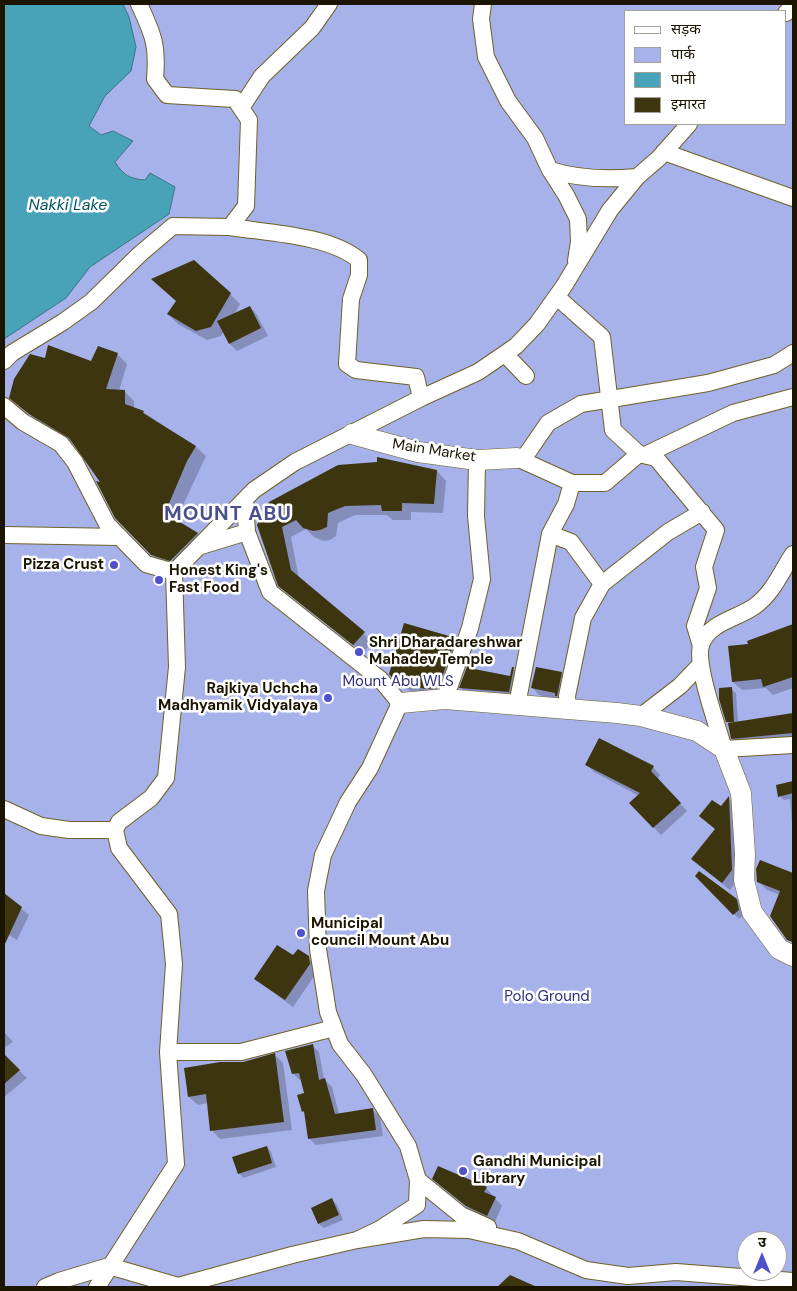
<!DOCTYPE html>
<meta charset="utf-8">
<style>
body{margin:0}
#map{position:relative;width:797px;height:1291px;overflow:hidden;background:#f2e4a7;font-family:"DM Sans","Noto Sans Devanagari",sans-serif}
canvas{display:block}
.frame{position:absolute;inset:0;border:5px solid #1b1500;pointer-events:none}
.legend{position:absolute;left:624px;top:10px;width:162px;height:115px;box-sizing:border-box;background:#fff;border:1px solid #a4a199;margin:0;padding:6px 9px;list-style:none;font-size:15px;color:#1b1500}
.legend li{display:flex;align-items:center;gap:10px;height:25px}
.legend b{width:25px;border:1px solid #a4a199}
.north{position:absolute;left:737px;top:1231px;width:50px;height:50px;box-sizing:border-box;background:#fff;border:1px solid #a4a199;border-radius:50%;rotate:0deg;font-size:14px;font-weight:700;line-height:20px;text-align:center;color:#1b1500}
.north::after{content:'';display:block;margin:auto;width:18px;height:22px;background:#4e51c8;clip-path:polygon(50% 0,100% 100%,50% 72%,0 100%)}
</style>
<div id="map">
<canvas width="797" height="1291"></canvas>
<div class="frame"></div>
<ul class="legend">
<li><b style="height:6px;background:#fff"></b>सड़क</li>
<li><b style="height:14px;background:#a7b1ea"></b>पार्क</li>
<li><b style="height:14px;background:#48a2b8"></b>पानी</li>
<li><b style="height:14px;background:#3d3510"></b>इमारत</li>
</ul>
<div class="north">उ</div>
</div>
<script>
const ctx = document.querySelector('canvas').getContext('2d');
ctx.lineJoin = 'round';
function fill(path, color) { ctx.fillStyle = color; ctx.fill(path, 'evenodd'); }
function stroke(path, color, width, dash) { ctx.strokeStyle = color; ctx.lineWidth = width; ctx.lineCap = dash ? 'butt' : 'round'; ctx.setLineDash(dash || []); ctx.stroke(path); }
function label(font, color, halo, rows, align = 'center') {
  ctx.font = font + ' "DM Sans",sans-serif'; ctx.lineWidth = 5; ctx.setLineDash([]); ctx.textBaseline = 'middle'; ctx.strokeStyle = halo; ctx.fillStyle = color; for (const [text, x, y, turn = 0] of rows) {
    ctx.save(); ctx.translate(x, y); ctx.rotate((+turn || 0) * Math.PI / 180); ctx.textAlign = isNaN(turn) ? turn : align; if (halo) ctx.strokeText(text, 0, 0); ctx.fillText(text, 0, 0); ctx.restore();
  }
}
fill(new Path2D(`
 M4 4H793V1287H4ZM626 11H786V124H626ZM747 1241H777V1271H747Z`), '#a7b1ea');
const water = new Path2D(`
 M4 4H123L129 17 136 47 131 71 105 96 89 126 101 135 113 131 133 141 115 162C123 175 130 179 145 180L150 173 175 187 169 214 90 267 66 298 4 339Z`);
fill(water, '#48a2b8');
stroke(water, '#3a7881', 1);
fill(new Path2D(`
 M230 294 240 304 234 315 250 307 257 315 268 336 237 351 230 344 224 331 221 336 207 340 178 324 168 314 177 302Z
 M117 354 127 364 119 391H124L134 401V409L143 412 196 447 206 456 176 520 198 534 207 543 181 570 163 565 116 517 103 484 75 444 40 424 11 397 46 359 92 363Z
 M437 471 446 481 443 513 411 512V520H393L387 515H355L338 523 336 536 330 540 323 541 314 537 306 529 291 537 299 579 373 642 363 653 279 585 258 525Z
 M792 626 793 688 773 695 766 688 742 690 733 682 750 646Z
 M455 639 465 649 436 698 405 689 394 679Z
 M474 666 478 671 511 677 513 669 521 676 516 699 468 695 461 688Z
 M561 673 568 681 559 699 539 695 532 687Z
 M731 689 736 693 738 723 793 715V741L740 745 732 738 727 722Z
 M587 765 653 767 660 775 658 779 687 811 661 835 631 803 639 796 594 772Z
 M793 783V834L790 799 784 800 780 796 777 786Z
 M729 798 736 805 739 878 730 890 700 866 716 829 721 808Z
 M760 862 793 874V944L788 939 780 895 767 890 758 881Z
 M697 876 736 900 741 906 743 915 739 919Z
 M4 895 29 915 17 940 4 932Z
 M293 957H308L316 965 317 972 293 1007 255 979Z
 M4 1032 13 1042 4 1048Z
 M312 1045 319 1052 324 1079 332 1087 339 1114 373 1110 380 1117 383 1136 316 1145 309 1138 306 1114 303 1111 306 1094 302 1080H300L293 1074Z
 M275 1055 283 1063 292 1130 220 1139 212 1130 208 1103 198 1105 189 1097 243 1063Z
 M4 1056 27 1078 4 1097Z
 M267 1147 271 1152 276 1167 243 1178 239 1173Z
 M441 1186 486 1188 502 1206 495 1222 475 1214Z
 M332 1200 337 1205 343 1220 324 1228 319 1224 312 1208Z`), '#0003');
fill(new Path2D(`
 M194 260 231 293 211 327 196 331 167 314 176 301 151 279Z
 M250 306 261 328 229 344 217 321Z
 M48 345 91 361 98 346 118 353 106 389 125 390V404L144 411 143 413 196 446 187 461 165 513 198 533 170 561 151 555 115 518 96 481 100 482 69 438 29 414 9 398 14 379 30 354 45 358Z
 M377 457 437 470 434 504 402 503V511H382L381 505 345 506 328 513 327 527 320 530 313 531 303 528 296 520 282 527 291 570 365 632 353 645 278 586 257 525 269 502 338 465 377 462Z
 M404 623 456 638 438 688 425 689 394 680 389 674Z
 M793 624V677L763 687 761 679 732 682 728 646 748 644 747 641Z
 M468 664 474 665V669L510 676 512 667H514L509 692 459 688Z
 M536 667 562 672 557 696H555V693L531 688Z
 M732 687 734 722H726L719 699V688Z
 M793 713V733L731 739 728 723Z
 M599 738 654 766 651 771 681 803 653 828 629 803 640 793 585 765Z
 M793 781V793L778 797 776 785Z
 M729 796 732 870 722 883 691 859 715 829 699 816 712 800 721 806Z
 M760 860 793 873V942L787 940 770 916 780 891 757 882 756 869Z
 M699 871 737 899 739 910 733 915 695 876Z
 M4 893 22 907 4 946Z
 M277 945 293 955 298 949 309 956 310 964 285 1000 254 979Z
 M313 1044 319 1080 325 1078 335 1114 373 1108 376 1130 308 1139 304 1111 302 1112 297 1095 304 1093 299 1073 292 1074 285 1051Z
 M275 1053 284 1122 210 1131 206 1094 188 1097 184 1068 220 1062H243Z
 M4 1054 20 1070 4 1084Z
 M267 1146 272 1163 238 1174 232 1157Z
 M438 1166 487 1187 484 1192 496 1197 487 1216 466 1206 432 1179Z
 M332 1198 339 1215 318 1224 311 1208Z
 M510 1275 537 1287H497Z`), '#3d3510');
const minor = new Path2D(`
 M483 4 481 19 486 57 508 101 535 138 550 170 566 195 578 219 579 242 576 261
 M786 13 793 5
 M241 108 262 76 312 28 329 4
 M664 152 793 198
 M550 170C579 179 606 180 637 177
 M230 227C268 233 329 235 359 260V275L351 299 347 364 356 370 416 377 421 398
 M557 297 602 337 613 430 639 454 656 458 716 530 704 567 708 588 695 626 701 646
 M505 354 526 376
 M4 361 12 353 63 322 91 302 140 254 173 226 230 227 246 206 249 120 235 99 167 95 155 79C158 45 153 34 139 4
 M4 406 23 422 61 444 75 462 107 524 146 564 174 572
 M645 455 733 413 793 397
 M517 458 526 455 548 423 581 404 708 383 774 365 793 353
 M517 458 572 483H605L639 454
 M245 500 247 532 270 592 380 679 400 703 370 768 348 802 323 855 316 891 318 949 328 1012 340 1044 364 1075 408 1146 418 1180 417 1205 380 1229 357 1240
 M550 534 571 542 602 584
 M4 535 120 537
 M201 546 247 532
 M793 554C781 572 773 593 755 606 737 619 709 622 701 645 695 665 718 727 724 749L793 745
 M445 699 470 628 482 579 476 516 477 460
 M517 705 550 534 566 504 572 483
 M568 710 567 696 583 618 602 584 668 532 702 512
 M641 716 680 686 700 665
 M4 809 41 826 69 830H115
 M168 1052H241L334 1028
 M418 1180 461 1215 488 1227
 M45 1287 59 1281 109 1266 178 1286 292 1255 357 1240 424 1229 469 1230 518 1241 586 1270 628 1276 676 1272 793 1281
 M97 1287 176 1164 168 1052 174 964 169 914 119 848 115 830 119 822 151 798 166 778 177 667 174 572 254 490 295 462 421 398 478 372 516 346 537 324 564 286 610 210 637 177 659 158 689 124`);
const major = new Path2D(`
 M352 434 418 452 477 460 517 458
 M400 703 445 699 617 713 641 716 697 731 724 749 741 793 745 854 744 880 752 912 779 949 793 956`);
stroke(minor, '#6f6127', 18);
stroke(major, '#6f6127', 21);
stroke(minor, '#fff', 16);
stroke(major, '#fff', 20);
for (const [x, y, r, color] of [
 [114,565,5,"#4e51c8"],
 [159,580,5,"#4e51c8"],
 [359,652,5,"#4e51c8"],
 [328,698,5,"#4e51c8"],
 [301,933,5,"#4e51c8"],
 [463,1171,5,"#4e51c8"]
]) { const dot = new Path2D(); dot.arc(x, y, r, 0, 2 * Math.PI); ctx.fillStyle = color; ctx.fill(dot); stroke(dot, '#fff', 2); }
label('15px', '#1b1500', '#fff', [
 ["Main Market",434,451,9]
]);
label('bold 15px', '#1b1500', '#fff', [
 ["Pizza Crust",104,565,"right"],
 ["Honest King's",169,571],
 ["Fast Food",169,588],
 ["Shri Dharadareshwar",369,643],
 ["Mahadev Temple",369,660],
 ["Rajkiya Uchcha",318,689,"right"],
 ["Madhyamik Vidyalaya",318,706,"right"],
 ["Municipal",311,924],
 ["council Mount Abu",311,941],
 ["Gandhi Municipal",473,1162],
 ["Library",473,1179]
], 'left');
label('15px', '#2d3078', '#fff', [
 ["Mount Abu WLS",398,682],
 ["Polo Ground",547,997]
]);
label('italic 16px', '#005262', '#fff', [
 ["Nakki Lake",68,206]
]);
ctx.letterSpacing = '1px';
label('bold 20px', '#49508d', '#fff', [
 ["MOUNT ABU",228,515]
]);
ctx.letterSpacing = '0px';
</script>
